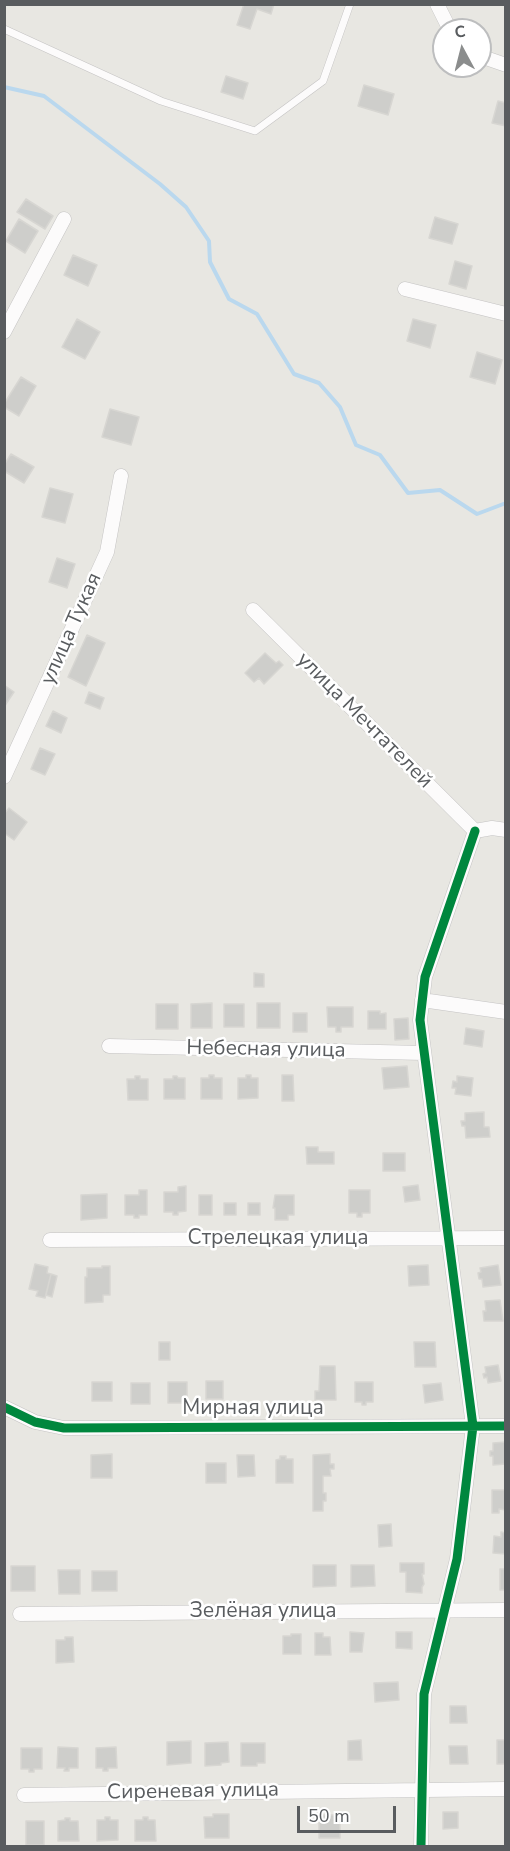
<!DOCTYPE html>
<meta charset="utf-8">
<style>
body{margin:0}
#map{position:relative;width:510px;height:1851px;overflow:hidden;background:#e8e7e2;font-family:"Nunito Sans",sans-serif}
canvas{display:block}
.frame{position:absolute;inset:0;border:6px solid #595c5f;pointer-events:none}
.north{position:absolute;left:432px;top:18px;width:60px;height:60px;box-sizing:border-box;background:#fff;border:2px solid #bdbebf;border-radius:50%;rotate:353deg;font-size:16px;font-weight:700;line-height:24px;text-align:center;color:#595c5f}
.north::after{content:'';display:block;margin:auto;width:21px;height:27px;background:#8b8d8d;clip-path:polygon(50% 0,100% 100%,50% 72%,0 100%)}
.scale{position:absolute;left:297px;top:1806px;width:99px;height:27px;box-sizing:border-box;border:3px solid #595c5f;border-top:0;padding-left:8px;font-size:18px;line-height:21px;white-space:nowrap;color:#595c5f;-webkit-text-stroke:4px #fff;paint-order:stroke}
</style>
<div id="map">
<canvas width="510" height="1851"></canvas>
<div class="frame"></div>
<div class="north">С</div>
<div class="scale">50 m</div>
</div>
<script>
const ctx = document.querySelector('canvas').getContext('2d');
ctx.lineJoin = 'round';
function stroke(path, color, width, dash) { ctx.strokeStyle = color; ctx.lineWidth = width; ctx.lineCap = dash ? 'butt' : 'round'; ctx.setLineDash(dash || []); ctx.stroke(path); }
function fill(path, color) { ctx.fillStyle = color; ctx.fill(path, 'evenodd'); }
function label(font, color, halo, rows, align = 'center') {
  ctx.font = font + ' "Nunito Sans",sans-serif'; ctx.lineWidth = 5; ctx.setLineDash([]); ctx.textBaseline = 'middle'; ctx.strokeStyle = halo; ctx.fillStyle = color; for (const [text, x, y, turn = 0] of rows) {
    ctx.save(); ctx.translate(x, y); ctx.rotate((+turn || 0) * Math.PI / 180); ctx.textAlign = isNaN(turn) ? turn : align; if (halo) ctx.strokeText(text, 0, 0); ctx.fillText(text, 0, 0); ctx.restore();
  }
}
stroke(new Path2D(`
 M4 87 44 96 160 184 186 207 209 241 210 262 229 299 257 314 294 374 319 383 340 407 356 445 380 455 408 493 440 490 477 514 506 503`), '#bad8ee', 4);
const building = new Path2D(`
 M244 4H274L271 14 257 9 250 29 237 25Z
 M226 76 248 83 243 99 221 92Z
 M364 85 394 94 388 115 358 106Z
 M498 101 506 103V126L492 123Z
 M26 199 53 216 45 229 17 212Z
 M435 217 458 224 452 244 429 238Z
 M19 219 38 231 25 253 6 241Z
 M73 255 97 265 88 286 64 275Z
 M455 261 472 266 466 289 449 284Z
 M77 319 100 332 85 359 62 347Z
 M413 319 436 325 430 348 407 341Z
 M477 352 502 360 495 384 470 377Z
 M21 377 36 386 19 416 4 407V404Z
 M110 409 139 417 131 445 102 437Z
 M11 454 34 467 24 483 4 471V465Z
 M50 488 73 494 65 523 42 517Z
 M57 558 75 564 67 588 49 582Z
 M87 635 105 643 86 686 68 677Z
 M265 653 276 663 279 661 283 665 264 684 259 678 254 682 245 673Z
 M4 685 14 692 4 707Z
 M89 692 104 698 100 709 85 703Z
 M53 711 67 718 61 733 46 726Z
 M40 748 55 754 45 775 31 769Z
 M9 808 27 822 14 840 4 833V814Z
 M254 973 264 974V987H254Z
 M212 1003V1028H191V1004Z
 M257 1003H280V1028H257Z
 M156 1004H178V1029H156Z
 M224 1004H244V1027H224Z
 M327 1007H353V1027H341V1032H336V1027H328Z
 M368 1011H380V1014L386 1013V1029H368Z
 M293 1013H307V1032H293Z
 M408 1018 409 1039 395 1040 394 1019Z
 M466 1028 484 1031 482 1047 464 1044Z
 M407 1066 409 1087 384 1089 382 1068Z
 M209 1075H214V1078H222V1099H201V1078H209Z
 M246 1075H251V1078H258V1098L238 1099V1078H246Z
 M282 1075H293L294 1101H282Z
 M135 1076H140V1079H148V1100H128L127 1079H135Z
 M173 1076H177L178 1078H185V1099H164V1079H173Z
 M457 1076 473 1078 471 1096 455 1094 456 1088H452L453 1081 457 1082Z
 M484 1112V1127H489L490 1137 466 1138 465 1126H462L461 1121H465V1113Z
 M306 1147H318V1152H334V1164H307Z
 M383 1153H405V1171H383Z
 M418 1185 420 1200 405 1202 403 1187Z
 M186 1186V1211L178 1212V1215H173V1212H164V1192H178V1187Z
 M139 1190H147V1215H139V1218H134V1215H125V1195H139Z
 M349 1190H370V1213H362V1217H357V1213H349Z
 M107 1194V1218L81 1220V1195Z
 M199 1195H212V1215H199Z
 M275 1195H294V1215H288V1220H275V1208H273Z
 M224 1203H236V1215H224Z
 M248 1203H260V1215H248Z
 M35 1264 48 1267 47 1273 51 1274 45 1298 36 1296 38 1291 29 1289Z
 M428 1265 429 1285 409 1286 408 1266Z
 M498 1265 501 1285 483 1287 482 1279H479L478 1273 481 1272 480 1268Z
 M102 1266H110V1295H103V1302L85 1303V1277H87V1268H102Z
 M51 1274 57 1276 52 1297 46 1295Z
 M500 1300 503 1321H484L483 1311H486L485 1301Z
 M159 1342H170V1360H159Z
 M414 1342H435L436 1367H415Z
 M498 1365 501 1381 488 1383 487 1377 484 1378 483 1374 486 1373 485 1367Z
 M320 1366H335L336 1400H315V1391H319Z
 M206 1381H223V1399H206Z
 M92 1382H112V1401H92Z
 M168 1382H187V1403H168Z
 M355 1382H373V1402H366V1405H362V1402H355Z
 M131 1383H150V1404H131Z
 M441 1383 443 1400 425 1403 423 1385Z
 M506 1442V1464L493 1465V1456H490V1451H493V1443Z
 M112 1454V1478H91V1455Z
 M330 1454V1464H334V1469H330L331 1476H323V1493H326V1501H323V1511H313V1455Z
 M237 1455H254L255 1476 238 1477Z
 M280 1456H286V1459H293V1483H276V1460L280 1459Z
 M206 1463H226V1483H206Z
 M492 1490H506V1510L499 1509V1513H492Z
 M391 1524 392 1546 379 1547 378 1525Z
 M501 1532 506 1533V1554L493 1553 494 1536 501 1537Z
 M400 1563H424V1574H422L424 1584 422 1587V1593L406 1592V1572H400Z
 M313 1565H336V1586L313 1587Z
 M351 1565H374L375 1586 351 1587Z
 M11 1566H35V1591H11Z
 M500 1569H506V1590H500Z
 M58 1570H80V1594H59Z
 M92 1571H117V1591H92Z
 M350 1632 364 1633 362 1652H350Z
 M396 1632H412V1649L396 1648Z
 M315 1633H323V1637H330L331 1655H315Z
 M291 1634H301V1654H283V1636H291Z
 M65 1637H73L74 1662 56 1663V1640H65Z
 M398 1682 399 1700 375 1702 374 1683Z
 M450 1706H466L467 1723H450Z
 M361 1740 362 1760H348V1741Z
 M497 1740H506V1764H497Z
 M191 1741V1763L167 1765V1742Z
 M228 1742 229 1762 221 1763V1765L205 1766V1743Z
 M241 1743H265V1763H257V1766H241Z
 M449 1746H467L468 1764H450Z
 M58 1747 78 1748V1768H69V1771H64L65 1768H57Z
 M116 1747 117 1768H108V1771H103V1768H96V1748Z
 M21 1748H42V1769H34V1772H29V1769H21Z
 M443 1812H458V1828L443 1829Z
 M213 1814H229V1838H205L204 1817H213Z
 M319 1815H340V1838H319Z
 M105 1817H110V1820H118V1840L97 1841V1820H105Z
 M143 1817H148V1820H155L156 1841H135V1820H143Z
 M65 1818H70V1821H78L79 1841H58V1821L65 1820Z
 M26 1821H44V1845H26Z`);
fill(building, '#cececb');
stroke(building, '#d7d6d2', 1.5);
const lane = new Path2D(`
 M4 29 161 101 255 131 323 81 350 4`);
const street = new Path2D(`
 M437 4 450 30
 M480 56 506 65
 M405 289 506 314
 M4 332 64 219
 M253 610 475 831
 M4 777 107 552 121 476
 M475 831 492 828 506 830
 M422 1000 506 1012
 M109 1046 424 1053
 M50 1240 506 1238
 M4 1407 35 1422 64 1428 506 1426
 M20 1614 506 1610
 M24 1795 506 1789
 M421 1846 424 1694 457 1559 473 1426 420 1020 425 977 475 831`);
stroke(lane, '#c4c3c3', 8);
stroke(street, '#c4c3c3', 15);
stroke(lane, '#fcfbfb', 7);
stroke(street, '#fcfbfb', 14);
stroke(new Path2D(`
 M4 1407 35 1422 64 1428 506 1426
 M421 1846 424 1694 457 1559 473 1426 420 1020 425 977 475 831`), '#00873e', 9);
label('21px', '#595c5f', '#fff', [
 ["улица Тукая",72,629,-66],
 ["улица Мечтателей",364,721,45],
 ["Небесная улица",266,1050,1],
 ["Стрелецкая улица",278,1239],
 ["Мирная улица",253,1409],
 ["Зелёная улица",263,1612],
 ["Сиреневая улица",193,1792,-1]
]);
</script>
